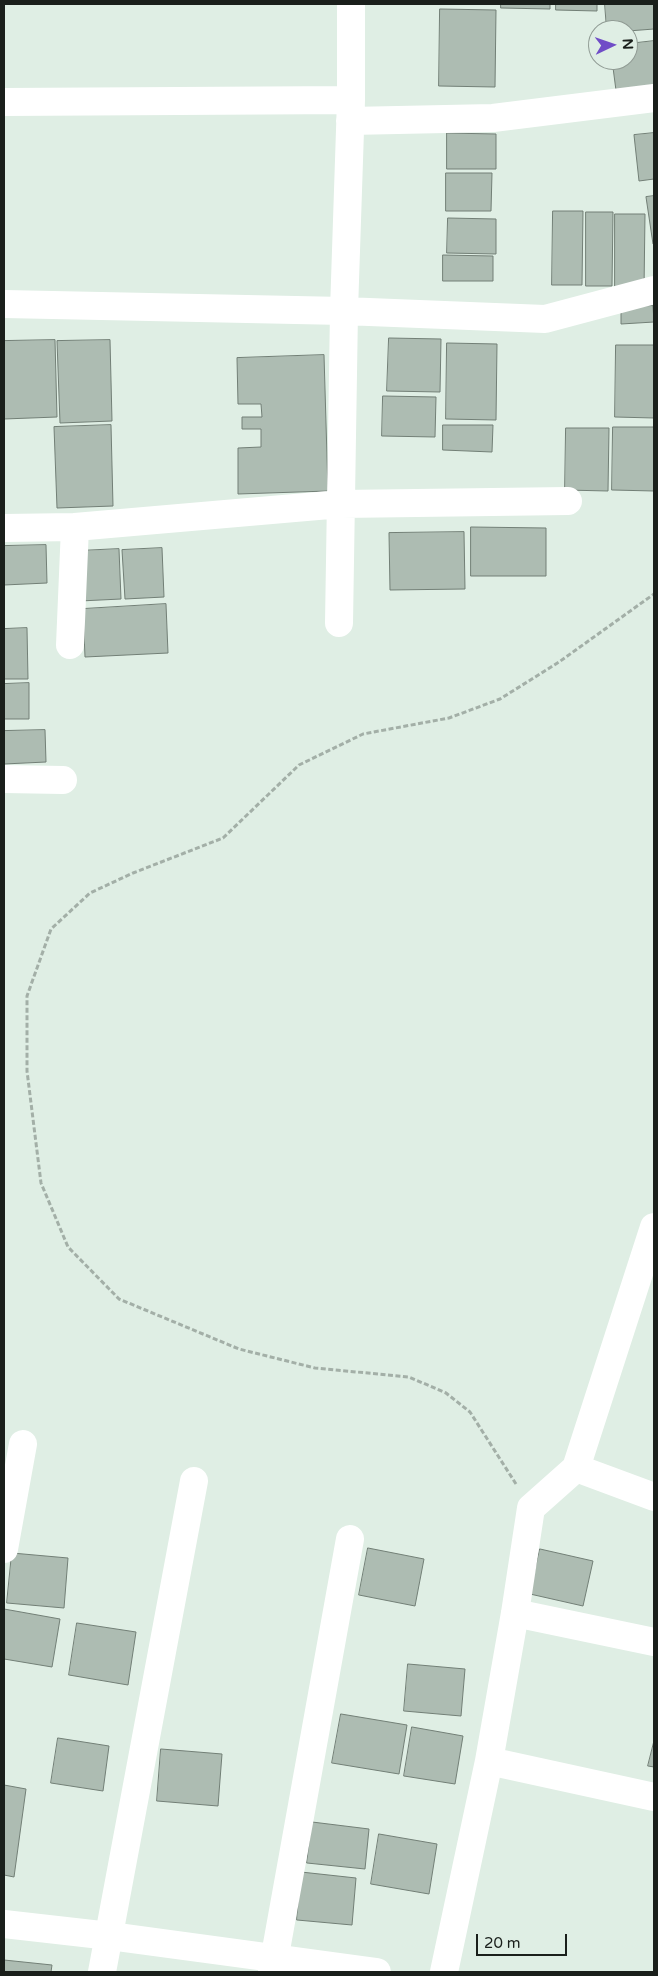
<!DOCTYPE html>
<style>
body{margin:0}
#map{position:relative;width:658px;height:1976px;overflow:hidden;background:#dfeee4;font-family:"Varela Round",sans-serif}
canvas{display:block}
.frame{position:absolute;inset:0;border:5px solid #1a1f1b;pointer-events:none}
.north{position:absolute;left:588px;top:20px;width:50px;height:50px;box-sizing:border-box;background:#dfeee4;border:1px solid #909b94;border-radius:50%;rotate:87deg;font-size:14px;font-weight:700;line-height:20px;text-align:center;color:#1a1f1b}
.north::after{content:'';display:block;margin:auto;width:18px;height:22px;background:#704dc7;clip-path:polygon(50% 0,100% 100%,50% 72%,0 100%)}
.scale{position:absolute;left:476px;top:1934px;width:91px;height:22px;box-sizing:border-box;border:2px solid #1a1f1b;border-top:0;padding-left:6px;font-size:15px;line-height:18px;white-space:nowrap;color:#1a1f1b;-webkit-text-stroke:4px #dfeee4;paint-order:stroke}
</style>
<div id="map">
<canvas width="658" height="1976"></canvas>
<div class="frame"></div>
<div class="north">N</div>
<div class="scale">20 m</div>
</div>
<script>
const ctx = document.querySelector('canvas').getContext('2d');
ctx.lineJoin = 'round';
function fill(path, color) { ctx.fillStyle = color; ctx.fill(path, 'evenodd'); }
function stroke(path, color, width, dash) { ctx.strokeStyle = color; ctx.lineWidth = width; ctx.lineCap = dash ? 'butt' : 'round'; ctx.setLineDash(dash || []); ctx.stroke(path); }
const building = new Path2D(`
 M501 4H550V9L501 8Z
 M556 4H597V11L556 10Z
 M605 4H654V29L628 31 607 30Z
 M440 9 496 10 495 87 439 86Z
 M654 41V93L617 98 612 60H628V44Z
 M447 133 496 134V169H447Z
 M654 133V179L639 181 634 135Z
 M446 173H492L491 211H446Z
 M654 196V244H653L646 197Z
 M553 211H583L582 285H552Z
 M586 212H613L612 286H586Z
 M615 214H645L644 290H615Z
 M448 218 496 219V254L447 253Z
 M443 255 493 256V281H443Z
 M653 306 654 322 621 324V307Z
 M389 338 441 339 440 392 387 391Z
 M55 340 57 417 4 419V341Z
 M110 340 112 421 60 423 57 341Z
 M447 343 497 344 496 420 446 419Z
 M616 345H654V418L615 417Z
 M324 355 328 491 238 494V448L261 447V429H242V417H262L261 404H238L237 358Z
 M383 396 436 397 435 437 382 436Z
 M111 425 113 506 57 508 54 427Z
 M443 425H493L492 452 443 450Z
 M613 427H654V491L612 490Z
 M566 428H609L608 491 565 490Z
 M471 527 546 528V576H471Z
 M464 532 465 589 390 590 389 533Z
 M46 545 47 583 4 585V546Z
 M162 548 164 597 125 599 122 550Z
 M119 549 121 599 80 601 78 551Z
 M166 604 168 653 85 657 83 609Z
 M27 628 28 679H4V629Z
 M29 683V719H4V684Z
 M45 730 46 762 4 764V731Z
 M368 1548 424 1559 415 1606 359 1595Z
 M540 1549 593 1561 583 1606 530 1594Z
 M12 1553 68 1558 64 1608 7 1603Z
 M4 1609 60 1619 52 1667 4 1659Z
 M77 1623 136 1632 128 1685 69 1675Z
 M408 1664 465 1669 461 1716 404 1711Z
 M341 1714 407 1725 399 1774 332 1763Z
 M412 1727 463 1736 455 1784 404 1776Z
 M58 1738 109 1746 103 1791 51 1783Z
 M654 1741V1767L648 1766Z
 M161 1749 222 1754 218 1806 157 1801Z
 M4 1785 26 1789 14 1877 4 1875Z
 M312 1822 369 1829 365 1869 307 1863Z
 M379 1834 437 1844 429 1894 371 1884Z
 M301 1872 356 1878 352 1925 297 1920Z
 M4 1960 52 1965 51 1972H4Z`);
fill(building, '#adbcb2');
stroke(building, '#727f76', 1);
stroke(new Path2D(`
 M516 1484 470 1412 446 1393 409 1377 315 1368 239 1349 119 1299 68 1247 41 1183 27 1071V996L51 929 90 893 133 873 223 838 299 765 363 734 449 718 500 699 559 662 654 594`), '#a3afa7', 3, [5, 2.5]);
stroke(new Path2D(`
 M4 102 351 100
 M350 121 493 118 654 98
 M4 304 344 311 545 319 654 290
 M4 528 75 527
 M339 623 344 311 351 100V4
 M70 645 75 527 341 504 568 501
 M4 779 63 780
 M576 1468 654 1497
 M4 1549 23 1444
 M515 1613 654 1642
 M489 1761 654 1797
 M102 1972 194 1481
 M272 1972 350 1539
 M444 1972 489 1761 515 1613 531 1508 576 1468 654 1227`), '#fff', 28);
stroke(new Path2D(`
 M4 1924 110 1936 377 1972`), '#fff', 28);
</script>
